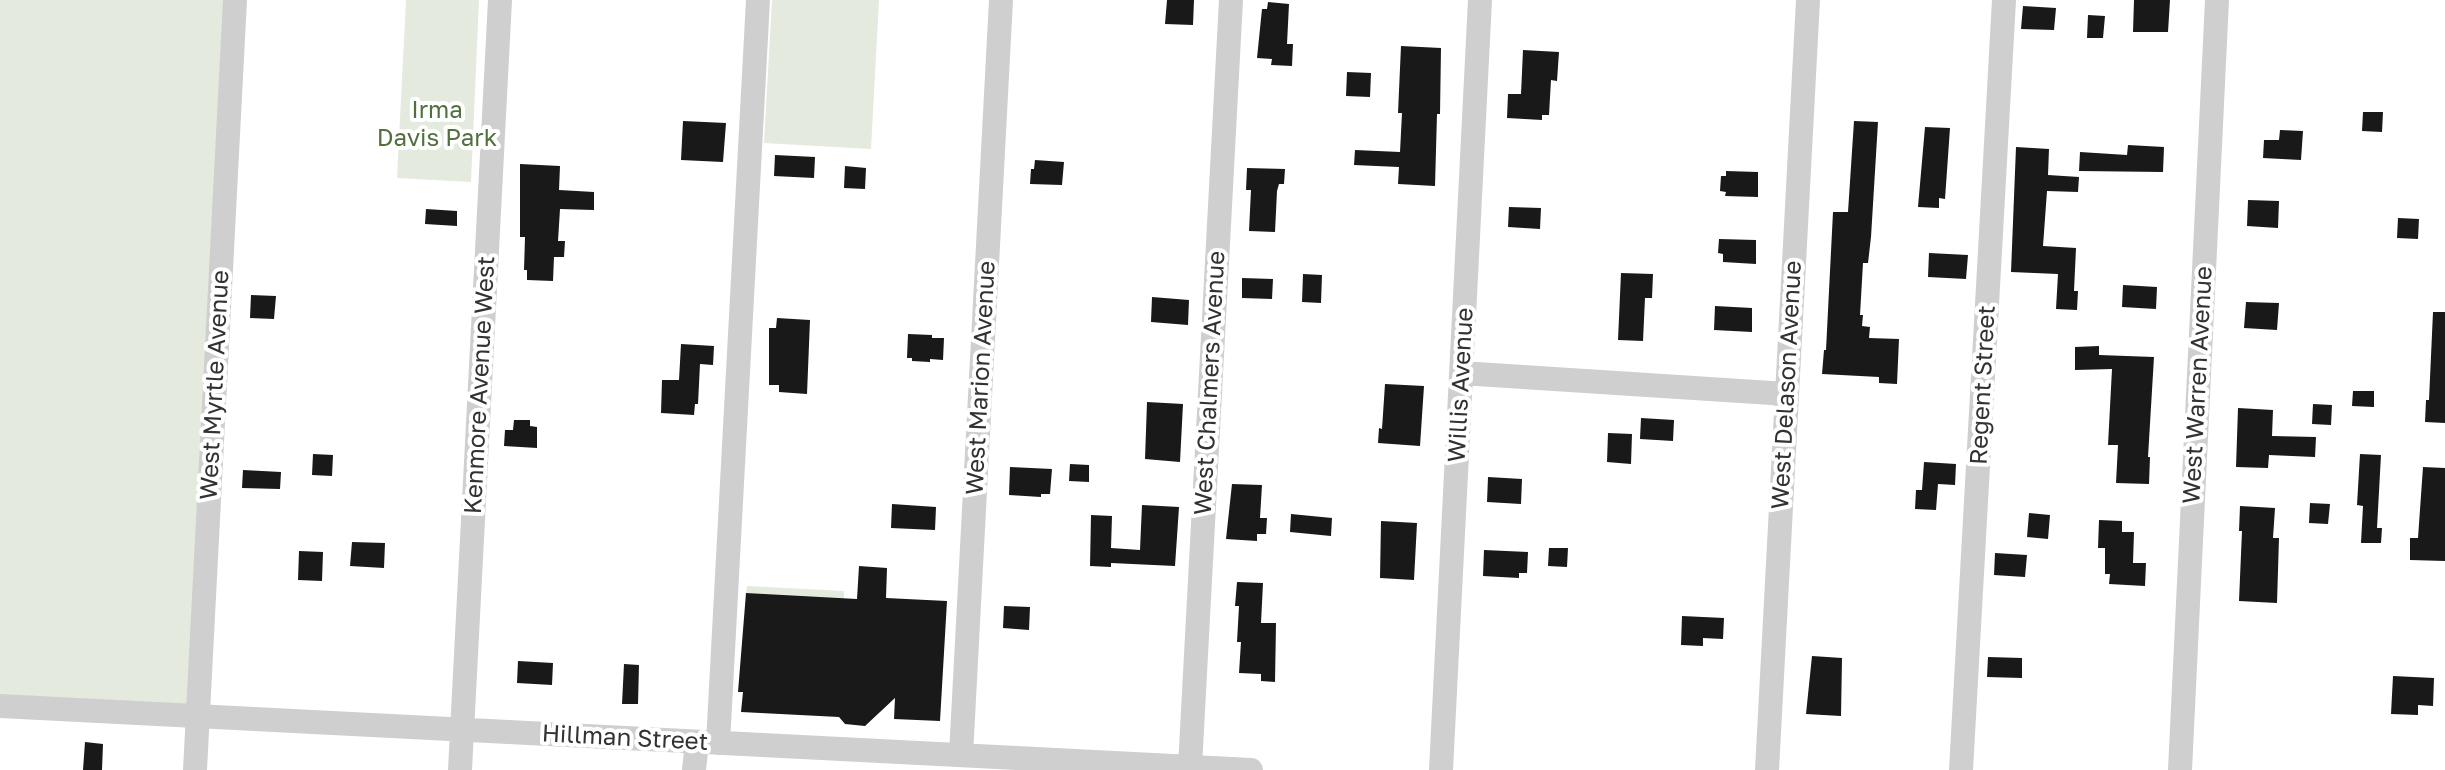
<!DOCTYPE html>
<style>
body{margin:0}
canvas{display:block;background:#fff}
</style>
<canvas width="2445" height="770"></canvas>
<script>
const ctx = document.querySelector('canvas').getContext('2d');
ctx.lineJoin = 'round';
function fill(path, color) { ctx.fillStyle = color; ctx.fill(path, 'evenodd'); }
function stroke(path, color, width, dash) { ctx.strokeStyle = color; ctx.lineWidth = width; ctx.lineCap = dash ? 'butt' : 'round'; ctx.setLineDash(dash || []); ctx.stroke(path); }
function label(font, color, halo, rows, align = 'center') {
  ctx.font = font + ' "Golos Text",sans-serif'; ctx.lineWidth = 8; ctx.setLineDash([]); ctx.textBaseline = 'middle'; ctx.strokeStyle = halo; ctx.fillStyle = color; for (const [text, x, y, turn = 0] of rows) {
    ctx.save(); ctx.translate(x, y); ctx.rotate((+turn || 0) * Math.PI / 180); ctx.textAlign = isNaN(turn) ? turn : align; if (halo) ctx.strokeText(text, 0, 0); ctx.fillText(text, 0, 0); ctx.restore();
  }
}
fill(new Path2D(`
 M0 0H235L198 716 0 706Z
 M406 0H479L471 182 397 178Z
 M772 0H879L871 149 764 143Z
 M747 586 844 591V599L746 593Z`), '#e4ebde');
fill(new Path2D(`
 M1167 0H1194L1193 25 1165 24Z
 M2134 0H2170L2168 32H2133Z
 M1268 2 1289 4 1287 44H1293L1292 66 1271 65 1272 59 1257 58 1262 9H1267Z
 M2023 6 2056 8 2054 30 2021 29Z
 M2088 15 2105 16 2103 38H2087Z
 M1401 46 1441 48 1440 114H1437L1435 186 1398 184 1399 167 1354 165 1355 150 1400 152 1402 113H1398Z
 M1523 50 1559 52 1557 81 1551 80 1549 115H1542V120L1507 118 1508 94H1521Z
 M1347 72 1371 73 1370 97 1346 96Z
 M2363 112H2383L2382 132 2362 131Z
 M683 121 726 123 723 162 681 160Z
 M1854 121 1878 122 1871 237 1868 263H1863L1860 315H1863L1862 326 1870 327 1869 338 1899 339 1897 384 1879 383V377L1822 374 1824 350H1826L1833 212H1848Z
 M1925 127 1950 128 1945 199 1939 198V208L1918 207Z
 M2280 130 2303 131 2301 160 2263 158 2264 140H2279Z
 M2128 145 2164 147 2163 172 2079 171 2080 152 2127 155Z
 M2016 147 2049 149 2048 175 2079 177 2078 192 2047 191 2043 246 2076 248 2074 291H2078L2077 310 2056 309 2058 274 2011 272Z
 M775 155 815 157 814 178 774 176Z
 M1035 160 1064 162 1062 185 1030 184 1031 169H1034Z
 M520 164 560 166 559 190 594 192V210L560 209 558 241H565L564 257H554L553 281 527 280V270H524L525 237H520Z
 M845 166 866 168 865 189 844 188Z
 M1247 168 1285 169 1284 184H1279L1277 191 1275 232 1249 231 1251 190H1246Z
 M1726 171 1758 172V197L1725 196 1726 192 1720 191 1721 176H1726Z
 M2248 200 2279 201 2278 228 2247 226Z
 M1509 207 1541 208 1540 229 1508 227Z
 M426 209 457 211V226L425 224Z
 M2398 218 2419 219 2418 239 2397 238Z
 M1719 239 1756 240V264L1723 262V254L1718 253Z
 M1929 253 1968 255 1966 279 1928 277Z
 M1621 273 1653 274 1652 298H1645L1643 341 1618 340Z
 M1303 274 1322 275 1321 303 1302 302Z
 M1242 278 1273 279 1272 299 1242 298Z
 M2123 285 2157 287 2156 309 2122 307Z
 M251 295 276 296 274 319 250 318Z
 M1152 297 1189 300 1188 325 1151 322Z
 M2246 302 2279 303 2277 330 2244 328Z
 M1715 306 1752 308V332L1714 330Z
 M2433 312H2445V423L2425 422 2426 400H2429Z
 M777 318 810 320 807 394 779 392V385H769V328H776Z
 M908 334 932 335V338H944L943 360 930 359V362L912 361V358H907Z
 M681 344 714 346 713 365 700 364 698 404H695L694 415 661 413 662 380H679Z
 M2099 346V355L2154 357 2148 457H2150L2149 484 2116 483 2118 445H2108L2112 369 2075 370V347Z
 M1385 384 1424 386 1420 446 1378 443 1379 428 1382 429Z
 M2353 391H2374V407L2352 406Z
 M1147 402 1183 404 1180 462 1145 459Z
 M2313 404 2332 405 2331 425 2312 424Z
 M2238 408 2273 410 2272 436 2316 437 2315 457 2269 455 2268 468 2236 467Z
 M1641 418 1674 420 1673 441 1640 439Z
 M514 420H530V426L537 427V448L504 446 505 430H513Z
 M1608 433 1632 434 1631 464 1607 462Z
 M313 454 333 455 332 476 312 475Z
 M2360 454 2381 455 2377 528H2382L2381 543H2361L2363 506 2357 505Z
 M1924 462 1956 464 1955 485 1938 484 1936 510 1915 509 1916 490H1922Z
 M1070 464 1089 465V482L1069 481Z
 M1010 467 1052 469 1050 494H1041V497L1009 495Z
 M2423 467 2445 468V561L2410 560V538H2418Z
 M243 470 281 472 280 489 242 488Z
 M1488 477 1522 479 1521 504 1487 502Z
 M1232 484 1262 485 1260 518H1267L1266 534H1257V541L1226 539Z
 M2310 503 2330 504 2328 524 2309 523Z
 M892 504 936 507 935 530 891 528Z
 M1142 505 1179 507 1175 566 1111 563V567L1090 566 1091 515 1112 516 1111 548 1140 550Z
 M2240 506 2275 508 2273 538H2279L2277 603 2239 601 2242 531H2239Z
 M2029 513 2050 515 2048 539 2027 537Z
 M1291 514 1332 518 1331 536 1290 532Z
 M2099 520 2122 521V532H2134L2133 563H2146L2145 586 2109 584 2110 574H2105V548H2098Z
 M1381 521 1417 523 1414 580 1380 578Z
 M352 542 385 543 384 568 350 566Z
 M1549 548H1568L1567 567 1548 566Z
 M1484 550 1528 552 1527 573H1519V578L1483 576Z
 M299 551 323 552 322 581 298 580Z
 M1995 553 2027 555 2025 577 1994 575Z
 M859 566 887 568 886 598 947 601 940 721 894 719 895 698 865 726 845 724 839 717 741 712 743 692H738L746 593 857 599Z
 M1237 582 1263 583 1261 623H1276L1275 682 1261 681V674L1239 673 1241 642H1237L1239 606H1235Z
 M1004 606 1030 607 1029 630 1003 628Z
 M1682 616 1724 618 1723 639 1703 638V646L1681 645Z
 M1812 656 1842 658 1841 716 1806 714Z
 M1988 657 2022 658V678L1987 677Z
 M518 661 553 663 552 685 517 683Z
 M624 664 639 665 638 704H622Z
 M2393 676 2434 678 2433 706 2418 705V715L2391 714Z
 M85 742 103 744 102 770H83Z`), '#191919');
stroke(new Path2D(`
 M1461 373 1787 394
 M0 706 1251 770
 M718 743 758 0
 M961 755 1001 0
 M1190 767 1231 0
 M195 770 235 0
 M460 770 500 0
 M694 770 697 742
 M1441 770 1480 0
 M1767 770 1808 0
 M1961 770 2004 0
 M2180 770 2217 0`), '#cfcfcf', 24);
label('24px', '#526f3f', '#fff', [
 ["Irma",437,110],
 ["Davis Park",437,138]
]);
label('24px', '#323232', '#fff', [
 ["West Marion Avenue",981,378,-87],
 ["West Chalmers Avenue",1210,383,-87],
 ["West Myrtle Avenue",215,385,-87],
 ["Kenmore Avenue West",480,385,-87],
 ["Willis Avenue",1461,385,-87],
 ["West Delason Avenue",1787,385,-87],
 ["Regent Street",1983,385,-87],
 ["West Warren Avenue",2198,385,-87],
 ["Hillman Street",625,738,3]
]);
</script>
